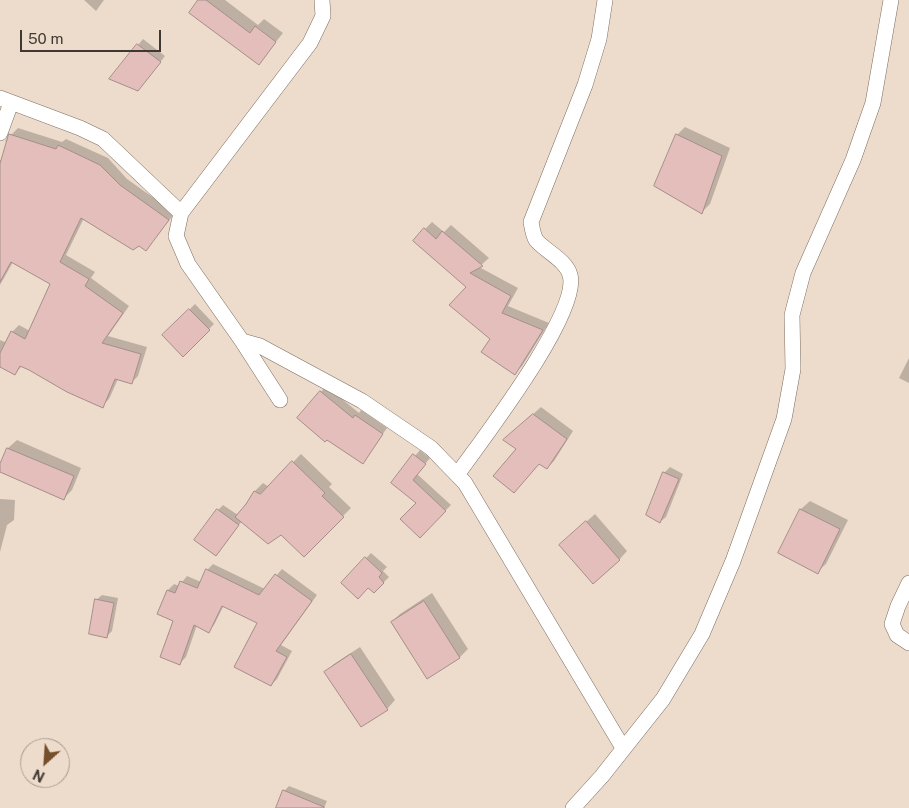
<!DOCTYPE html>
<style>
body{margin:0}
#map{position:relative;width:909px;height:808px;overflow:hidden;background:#eddccc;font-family:"Public Sans",sans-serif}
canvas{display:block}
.north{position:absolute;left:20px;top:738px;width:50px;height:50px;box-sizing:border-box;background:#eddccc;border:1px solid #a89b8f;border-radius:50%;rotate:206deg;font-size:14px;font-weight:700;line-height:20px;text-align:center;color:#403933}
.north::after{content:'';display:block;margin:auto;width:18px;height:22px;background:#754f2b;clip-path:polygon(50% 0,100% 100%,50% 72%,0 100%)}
.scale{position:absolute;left:20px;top:30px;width:141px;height:22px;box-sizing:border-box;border:2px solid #403933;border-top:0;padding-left:6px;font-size:15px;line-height:18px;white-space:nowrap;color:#403933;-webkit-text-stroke:4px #eddccc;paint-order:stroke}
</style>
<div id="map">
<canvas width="909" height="808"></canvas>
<div class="north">N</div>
<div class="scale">50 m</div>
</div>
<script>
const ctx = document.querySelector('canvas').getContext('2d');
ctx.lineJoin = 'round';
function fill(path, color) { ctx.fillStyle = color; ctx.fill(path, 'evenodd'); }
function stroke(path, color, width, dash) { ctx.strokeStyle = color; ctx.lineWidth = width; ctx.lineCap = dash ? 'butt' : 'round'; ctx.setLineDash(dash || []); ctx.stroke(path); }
fill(new Path2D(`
 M84 0H104L96 11Z
 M200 0H225L258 25 264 19 283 33 259 63Z
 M143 39 165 56 143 84 138 45Z
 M685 127 730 148 710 204 702 212 677 135Z
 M18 128 62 142 66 139 108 158 127 179 175 213 146 249 84 218 66 255 95 272 91 278 129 306 108 336 147 347 138 376 131 383 118 379 109 399 102 406 22 366 15 373 0 365V340L7 343 12 332 19 325 30 331 52 283 13 262 0 285V160L48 182 55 168 5 141Z
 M432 222 444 232 451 225 489 258 479 267 518 288 508 306 549 323 522 366 514 374 492 339 467 287 425 229Z
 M195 304 214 324 183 355 164 335Z
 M909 358V383L899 378Z
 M326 386 359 413 361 410 387 428 363 462 299 418Z
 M541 407 573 431 554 461 547 468 518 449 512 433Z
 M17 440 81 468 72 490 64 498 0 471 8 448Z
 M420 450 430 458 417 474 451 505 420 536 417 503 392 483Z
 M301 454 332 484 329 487 351 508 304 555 282 533 242 521 216 555 218 510 223 505 238 515 255 491 263 483 269 487Z
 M670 467 683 474 666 517 660 522 664 473Z
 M0 499 15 500 14 520 7 525 0 552Z
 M810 501 848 520 826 564 817 572 779 552 801 509Z
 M595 514 627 551 619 560 569 537Z
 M371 553 387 567 383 571 389 577 374 592 368 586 342 583Z
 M213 564 265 589 282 569 317 595 281 645 292 651 277 679 271 685 259 622 224 605 214 625 208 631 197 625 186 657 180 663 175 620 158 613 168 590 174 584 179 586 187 576 201 582 207 570Z
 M432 593 468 649 460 657 428 677 392 622 400 614Z
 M102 595 118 598 112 631 107 636 96 600Z
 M360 647 395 700 387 709 361 726 326 672 334 664Z
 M289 786 327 801 324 808H277L284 791Z`), '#0003');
const building = new Path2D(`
 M198 0H206L250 33 255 26 276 42 259 65 189 13Z
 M137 44 161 62 138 91 109 79Z
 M9 134 56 149 58 145 100 165 120 185 169 220 146 251 139 246 133 250 81 218 60 262 89 279 85 286 123 313 102 343 141 354 132 384 115 379 103 408 67 392 29 370 20 366 15 375 0 367V353L11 331 25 339 50 284 11 262 0 282V164Z
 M676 134 722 156 702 214 654 186Z
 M424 228 436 239 442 231 483 266 470 273 511 296 502 313 543 330 515 375 481 352 490 339 449 305 466 287 413 241Z
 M189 309 210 330 183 357 162 335Z
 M320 391 353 418 355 415 383 434 363 464 327 440 325 442 297 418Z
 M533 414 567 439 547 469 539 464 514 493 493 476 516 449 503 440Z
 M7 448 74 476 64 500 0 472V464Z
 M413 454 426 464 413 480 446 511 420 538 400 519 416 503 391 483Z
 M292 461 325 493 322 496 344 517 304 557 281 535 268 544 235 517 246 504 254 491 260 494Z
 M663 472 679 479 660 523 646 515Z
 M217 509 239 525 216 556 194 540Z
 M800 509 840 529 818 574 778 553Z
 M586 521 620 560 593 584 559 545Z
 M365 557 382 573 379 577 384 583 374 593 368 588 358 599 341 583Z
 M206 569 259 595 275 574 312 601 276 651 287 657 271 686 234 667 257 623 222 606 209 633 194 625 180 665 160 657 173 621 157 614 167 590 175 593 180 581 197 588Z
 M95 599 114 603 107 638 89 634Z
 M424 601 460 658 427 679 391 622Z
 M351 654 388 710 361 727 324 672Z
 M283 790 324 807V808H276Z`);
fill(building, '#e3bebb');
stroke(building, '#a58d8b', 1);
const minor = new Path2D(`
 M0 98 80 128 103 139 181 213
 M0 133 11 103
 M242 341 260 346 362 401 431 448 465 483 623 748
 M280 400 242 341 188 264 176 236 181 213 310 43 323 16 322 0
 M457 475C481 441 581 312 570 275 566 260 545 251 536 240 533 235 532 227 531 222L585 85 599 39 605 0
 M909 583 898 606 892 624 897 635 909 643
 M573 808 602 776 663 699 702 634 733 561 784 419 793 369 792 315 803 273 853 160 873 103 891 0`);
stroke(minor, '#7d6e60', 16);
stroke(minor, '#fff', 15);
</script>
